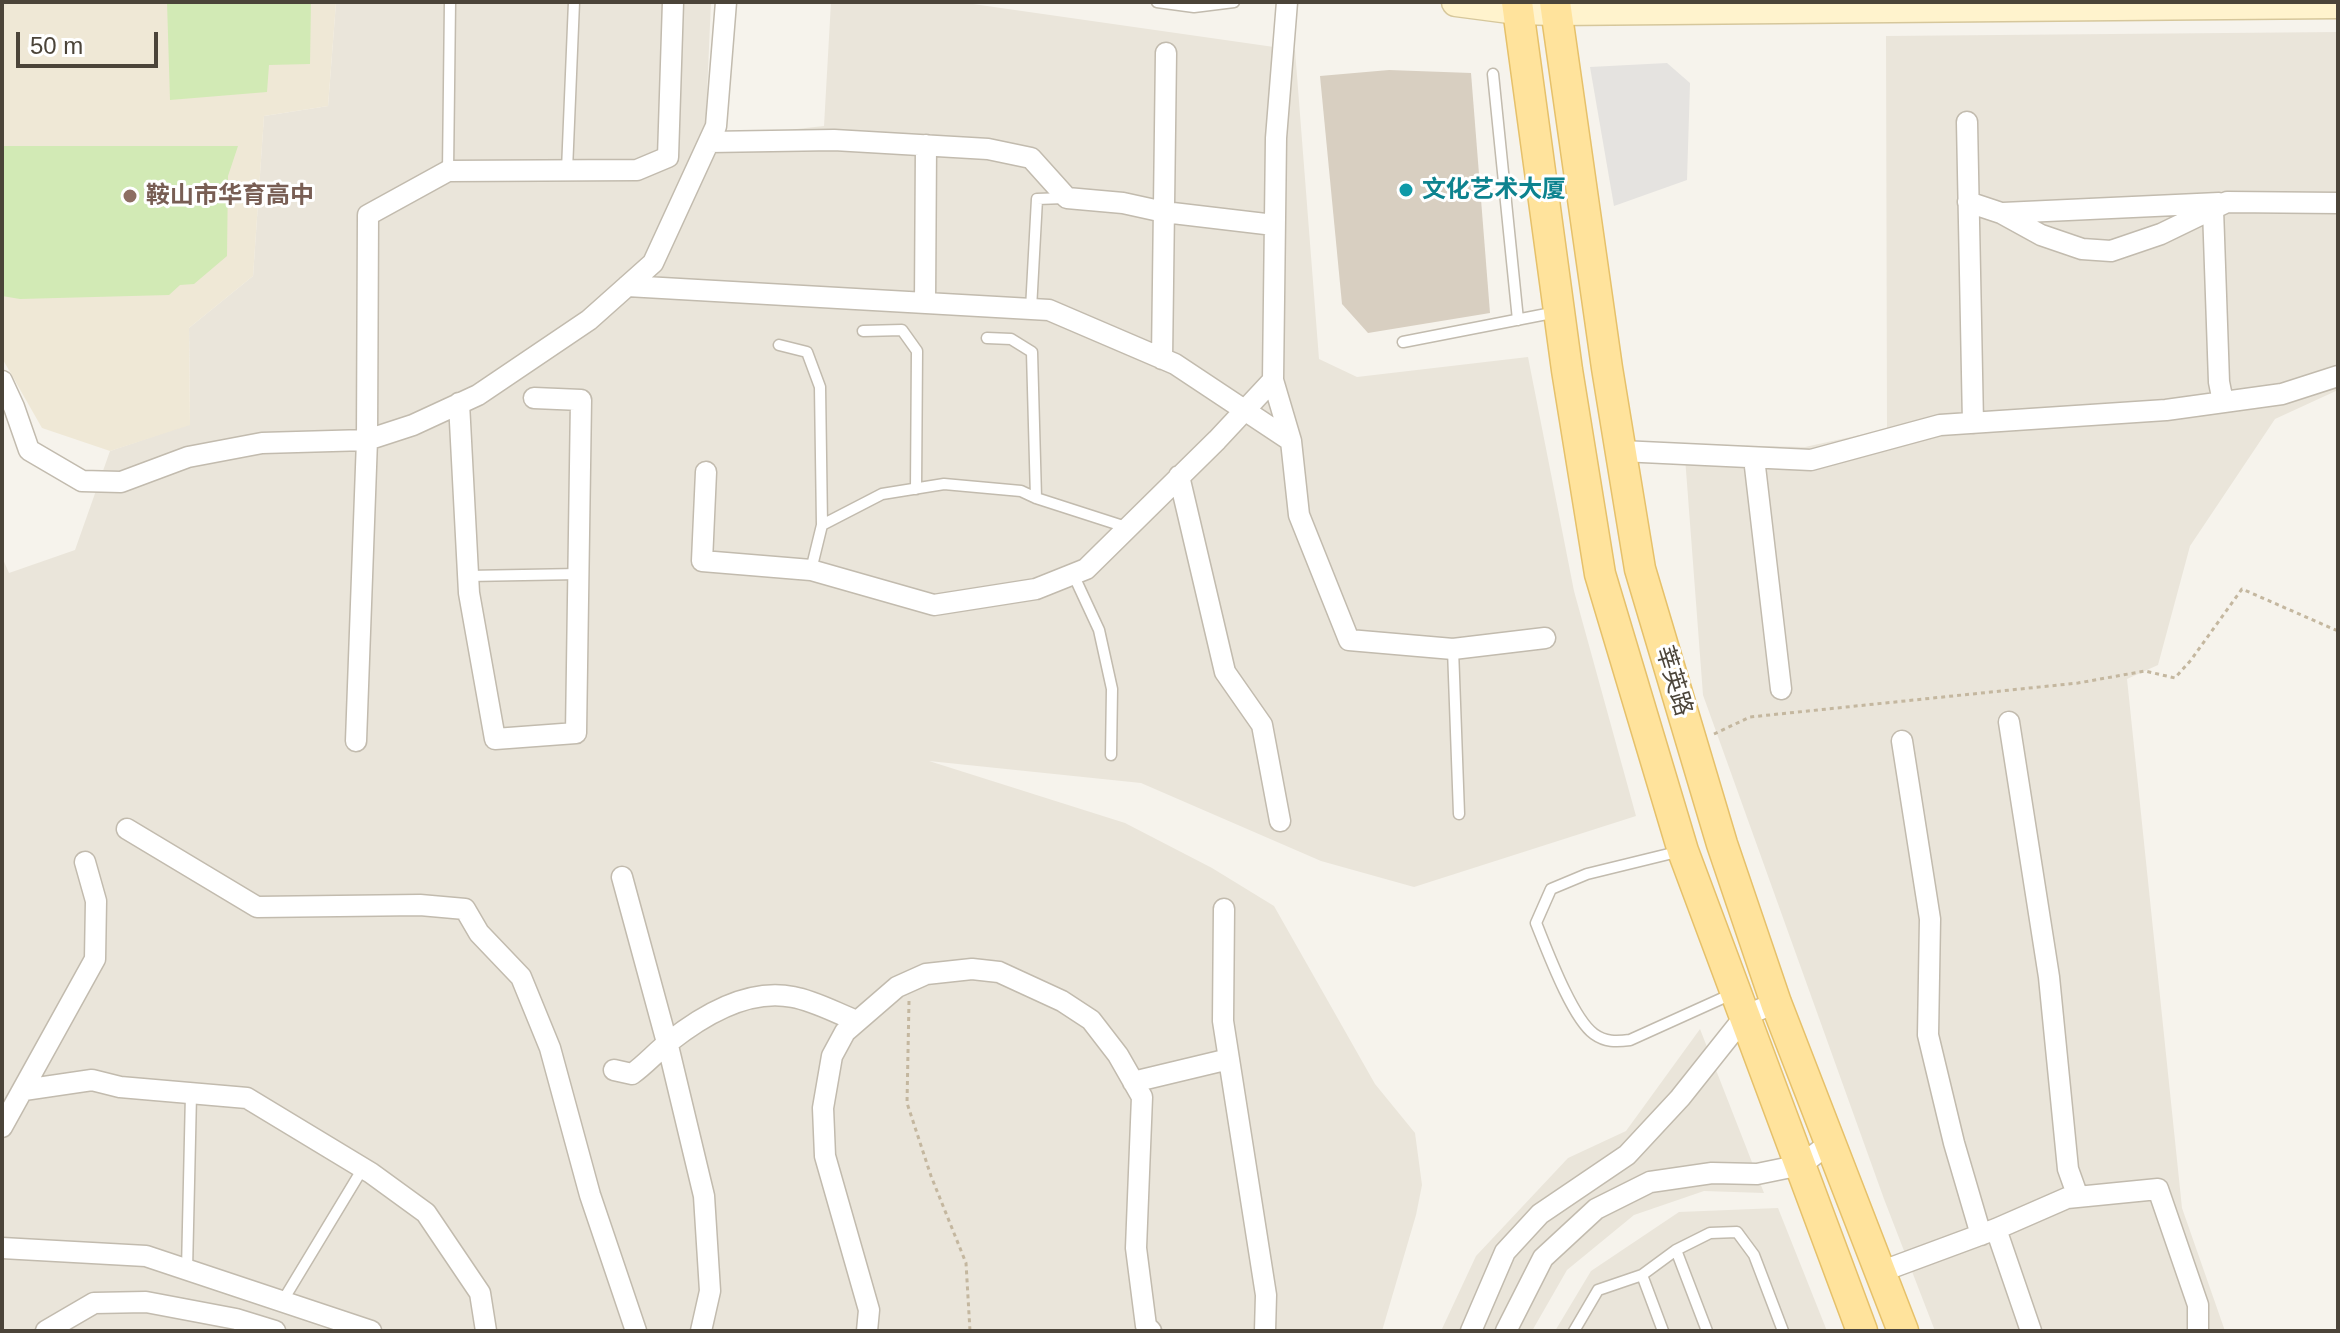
<!DOCTYPE html>
<meta charset="utf-8">
<style>
body{margin:0}
#map{position:relative;width:2340px;height:1333px;overflow:hidden;background:#f6f3ec;font-family:Arial,sans-serif}
canvas{display:block}
.frame{position:absolute;inset:0;border:4px solid #4b4439;pointer-events:none}
.scale{position:absolute;left:16px;top:32px;width:142px;height:36px;box-sizing:border-box;border:4px solid #4b4439;border-top:0;padding-left:10px;font-size:24px;line-height:28px;white-space:nowrap;color:#4b4439;-webkit-text-stroke:6px #fff;paint-order:stroke}
</style>
<div id="map">
<canvas width="2340" height="1333"></canvas>
<div class="frame"></div>
<div class="scale">50 m</div>
</div>
<script>
const ctx = document.querySelector('canvas').getContext('2d');
ctx.lineJoin = 'round';
function fill(path, color) { ctx.fillStyle = color; ctx.fill(path, 'evenodd'); }
function stroke(path, color, width, dash) { ctx.strokeStyle = color; ctx.lineWidth = width; ctx.lineCap = dash ? 'butt' : 'round'; ctx.setLineDash(dash || []); ctx.stroke(path); }
function label(font, color, halo, rows, align = 'center') {
  ctx.font = font + ' Arial,"Noto Sans SC",sans-serif'; ctx.lineWidth = 6; ctx.setLineDash([]); ctx.textBaseline = 'middle'; ctx.strokeStyle = halo; ctx.fillStyle = color; for (const [text, x, y, turn = 0] of rows) {
    ctx.save(); ctx.translate(x, y); ctx.rotate((+turn || 0) * Math.PI / 180); ctx.textAlign = isNaN(turn) ? turn : align; if (halo) ctx.strokeText(text, 0, 0); ctx.fillText(text, 0, 0); ctx.restore();
  }
}
fill(new Path2D(`
 M336 2H711L705 139 824 126 831 2H959L1295 50 1319 359 1357 377 1528 357 1574 591 1636 816 1414 887 1321 861 1141 783 929 761 1125 823 1212 868 1274 906 1375 1084 1415 1133 1422 1185 1416 1215 1382 1331H2V557L9 573 75 550 110 451 190 424 189 328 253 276 264 116 328 106Z
 M2338 32V390L2275 419 2190 546 2158 665 2127 679 2182 1208 2225 1331H1935L1884 1199 1703 695 1684 444 1805 447 1887 429 1886 36Z
 M1700 1029 1764 1193 1704 1191 1634 1215 1567 1270 1532 1331H1441L1476 1256 1568 1158 1626 1131Z
 M1778 1208 1827 1331H1555L1591 1271 1679 1212Z`), '#eae5da');
fill(new Path2D(`
 M2 2H336L328 106 264 116 253 276 189 328 190 425 110 451 42 428 2 358Z`), '#efe8d6');
fill(new Path2D(`
 M167 2H311L310 64 269 65 267 92 170 100Z
 M2 146H238L228 176 227 256 194 284 180 285 169 295 20 299 2 296Z`), '#d2eab5');
fill(new Path2D(`
 M1667 63 1690 83 1687 180 1614 206 1590 67Z`), '#e5e3e0');
fill(new Path2D(`
 M1389 70 1471 73 1490 313 1368 333 1342 304 1320 76Z`), '#d8cfc1');
const lane = new Path2D(`
 M1157 2 1194 7 1234 2
 M1493 74 1518 320
 M567 170 574 2
 M448 171 450 2
 M1031 309 1037 199 1065 198
 M863 331 902 330 917 351 916 489
 M987 338 1011 339 1032 352 1036 498
 M1403 342 1557 312
 M779 345 807 352 820 387 822 525 811 570
 M822 525 882 494 944 484 1021 491 1036 498 1126 527
 M1073 574 1099 630 1112 689 1111 755
 M468 576 579 574
 M1453 649 1459 814
 M1681 851 1587 874 1551 889 1536 923C1547 950 1572 1018 1594 1034 1605 1042 1616 1042 1630 1040L1734 993
 M1676 1250 1707 1331
 M187 1270 191 1094
 M1642 1275 1663 1331
 M282 1302 363 1168
 M1574 1331 1598 1290 1642 1275 1676 1250 1710 1233 1737 1232 1754 1255 1783 1331`);
const street = new Path2D(`
 M1287 2 1276 138 1273 380 1291 441 1299 515 1349 640 1453 649 1545 638
 M1967 122 1973 423
 M709 142 834 140 988 149 1031 158 1067 198 1123 203 1164 212 1274 225
 M1968 202 2001 213 2041 235 2082 249 2111 251 2161 234 2227 202 2338 203
 M2213 209 2219 382 2223 402
 M2003 213 2219 203
 M627 286 1049 310 1175 364 1291 441
 M925 303 926 145
 M1162 359 1166 53
 M2 381 14 407 29 450 82 481 121 482 188 457 262 443 367 440 413 425 478 395 589 320 653 263 716 126 726 2
 M459 403 469 593 495 739 576 733 581 400 534 398
 M1621 451 1811 460 1940 425 2166 410 2282 394 2338 376
 M1754 458 1781 689
 M706 472 702 561 811 570 934 605 1036 589 1086 569 1217 440 1273 380
 M1179 476 1225 672 1262 725 1280 821
 M2009 722 2049 977 2068 1169 2078 1197
 M356 741 367 440 368 215 448 171 637 170 668 157 673 2
 M1902 741 1930 919 1928 1035 1954 1143 1981 1235
 M127 829 257 907 420 905 465 909 479 933 521 977 550 1048 590 1195 636 1331
 M622 877 669 1050 704 1196 710 1291 701 1331
 M1224 909 1223 1021 1266 1295 1265 1331
 M614 1070 632 1074C646 1064 656 1052 669 1042 703 1015 749 988 793 997 815 1001 836 1013 857 1021
 M1133 1082 1229 1059
 M24 1090 92 1080 120 1087 247 1098 371 1173 426 1213 480 1293 486 1331
 M2 1127 95 959 96 901 85 862
 M1996 1229 2031 1331
 M2 1248 146 1256 371 1331
 M1880 1272 1996 1229 2067 1198 2158 1189 2198 1305V1331
 M46 1331 94 1303 146 1302 236 1319 275 1331
 M867 1331 869 1310 825 1156 823 1108 832 1056 845 1032 897 987 926 974 972 969 999 972 1062 1001 1091 1020 1118 1055 1142 1097 1136 1248 1146 1326 1151 1331
 M1471 1331 1505 1252 1540 1214 1627 1155 1680 1098 1746 1015 1776 1003
 M1506 1331 1543 1258 1596 1209 1650 1182 1712 1173 1757 1174 1801 1165 1830 1143`);
const secondary = new Path2D(`
 M1456 2 1517 10 1556 11 2338 4`);
const primary = new Path2D(`
 M1517 2 1567 370 1600 574 1683 851 1862 1331
 M1555 2 1607 368 1640 569 1722 844 1776 1003 1903 1331`);
stroke(lane, '#c2bbae', 13);
stroke(street, '#c2bbae', 23);
stroke(secondary, '#d6c79b', 31);
stroke(primary, '#e6c16a', 33);
stroke(new Path2D(`
 M1714 734 1750 717 2078 683 2145 671 2175 678 2191 660 2242 589 2338 631
 M909 1001 907 1103 931 1176 966 1263 970 1331`), '#c4b79f', 3, [4, 4]);
stroke(lane, '#fff', 10);
stroke(street, '#fff', 20);
stroke(secondary, '#fff3cd', 28);
stroke(primary, '#ffe39c', 30);
for (const [x, y, r, color] of [
 [1406,190,8,"#0f9aa8"],
 [130,196,8,"#8d6e63"]
]) { const dot = new Path2D(); dot.arc(x, y, r, 0, 2 * Math.PI); ctx.fillStyle = color; ctx.fill(dot); stroke(dot, '#fff', 3); }
label('bold 24px', '#0d838f', '#fff', [
 ["文化艺术大厦",1422,190]
], 'left');
label('bold 24px', '#785e54', '#fff', [
 ["鞍山市华育高中",146,196]
], 'left');
label('24px', '#4b4439', '#fff', [
 ["莘英路",1673,681,73]
]);
</script>
